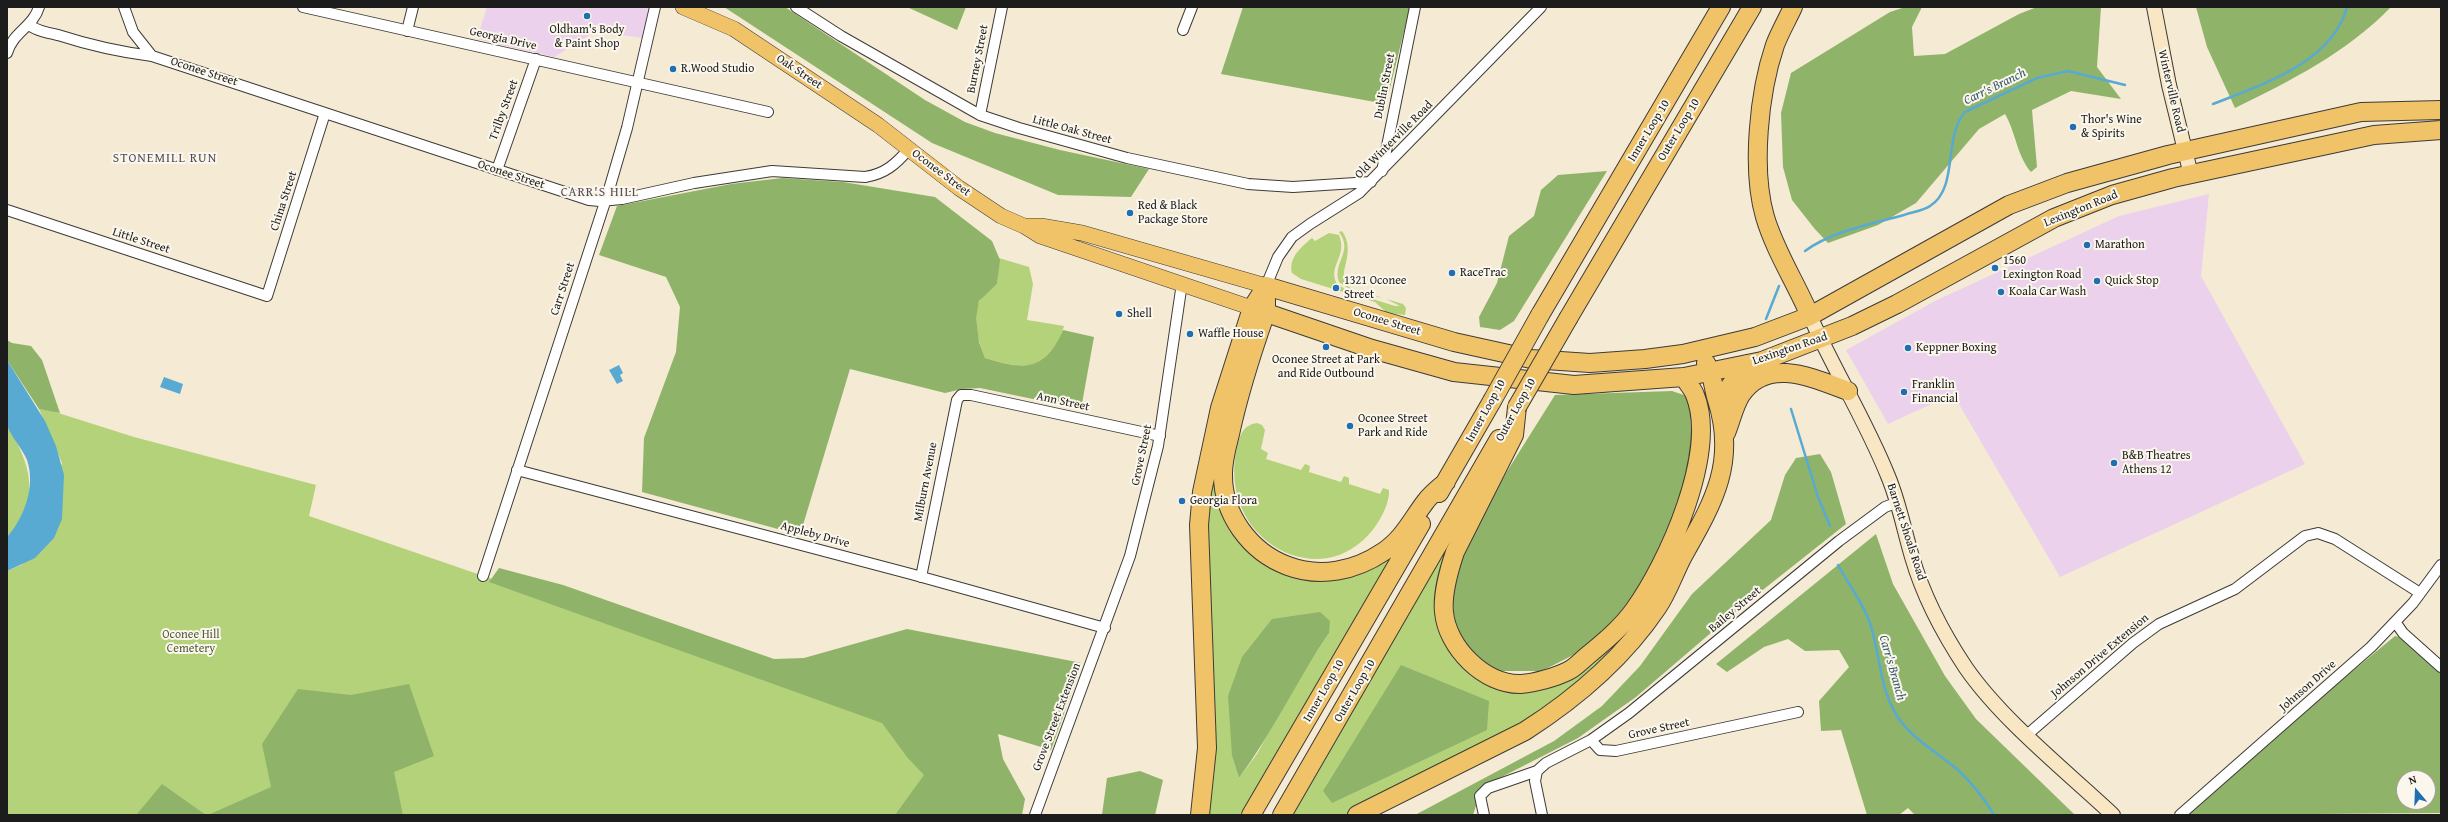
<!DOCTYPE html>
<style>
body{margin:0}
#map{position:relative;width:2448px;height:822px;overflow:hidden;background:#f5ead4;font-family:"Gentium Book Plus",serif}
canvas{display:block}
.frame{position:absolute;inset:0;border:8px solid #1c1c1c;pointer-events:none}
.north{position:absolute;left:2396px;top:770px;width:40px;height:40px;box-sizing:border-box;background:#fbf7ec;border:1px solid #a29f99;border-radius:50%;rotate:341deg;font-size:11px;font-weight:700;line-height:16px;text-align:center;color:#1c1c1c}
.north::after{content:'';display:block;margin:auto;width:14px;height:18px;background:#1f6fb2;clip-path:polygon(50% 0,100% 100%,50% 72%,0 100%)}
</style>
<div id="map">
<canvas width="2448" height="822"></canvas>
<div class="frame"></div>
<div class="north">N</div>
</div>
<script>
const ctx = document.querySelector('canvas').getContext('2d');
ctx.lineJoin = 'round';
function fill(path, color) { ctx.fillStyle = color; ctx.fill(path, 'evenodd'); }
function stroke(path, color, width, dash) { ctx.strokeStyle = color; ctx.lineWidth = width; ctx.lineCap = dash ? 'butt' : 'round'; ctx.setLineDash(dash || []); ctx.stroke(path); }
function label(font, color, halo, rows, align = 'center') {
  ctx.font = font + ' "Gentium Book Plus",serif'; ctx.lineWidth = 4; ctx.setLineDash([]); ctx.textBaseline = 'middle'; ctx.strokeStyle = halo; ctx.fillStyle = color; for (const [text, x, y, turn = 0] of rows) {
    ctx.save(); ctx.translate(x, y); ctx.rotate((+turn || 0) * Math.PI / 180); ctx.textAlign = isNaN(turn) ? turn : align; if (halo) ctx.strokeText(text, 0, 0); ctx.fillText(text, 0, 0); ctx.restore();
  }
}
fill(new Path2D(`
 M487 7H645L648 8 644 38 595 32 554 57 477 39Z
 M2209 194 2201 276 2305 464 2060 577 1953 394 1888 424 1846 350 1937 300 2119 216Z`), '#ebd1ec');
fill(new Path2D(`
 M1342 231C1358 254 1334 275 1349 287 1358 294 1373 293 1382 298L1351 290 1339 282C1332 262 1354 252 1339 232Z
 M1329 233 1339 235C1348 257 1327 266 1337 284L1350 292 1395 306H1400L1386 299 1403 304 1406 308 1405 315 1387 313 1375 302 1301 279 1292 273C1288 258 1302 246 1312 238L1315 241Z
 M999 258 1029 267 1033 284 1027 320 1064 326C1050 373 1025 370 985 358 979 342 971 319 979 302 982 295 992 289 997 284Z
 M39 409 52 411 134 437 316 485 309 516 882 713 952 815H7V571L23 564 62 463Z
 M1257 423 1262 425 1265 430 1261 449 1268 453 1266 459 1301 470 1305 464 1310 466 1309 472 1341 482 1344 476 1349 478V484L1380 494 1383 488 1389 490C1390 507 1374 532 1361 542 1318 579 1255 551 1239 501 1233 483 1233 465 1237 447 1240 435 1243 425 1257 423Z
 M7 425C31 465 42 498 7 537Z
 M1211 464 1221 500 1279 567 1390 558 1245 815H1206L1204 571ZM1329 633 1290 693 1257 754 1239 778 1232 756 1233 742Z
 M1454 534 1445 637 1521 689 1607 647 1612 653 1530 722 1392 788 1346 815H1291Z`), '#b4d279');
fill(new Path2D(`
 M724 7H785L925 100 965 122 995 133 1060 150 1149 169 1131 197 1058 195 932 143Z
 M907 7H966L957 30Z
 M1243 7H1410L1386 104 1221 74Z
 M1905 7H1922L1912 27 1914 56 1945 54 2019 14 2037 7H2101L2097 67 2121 99 2071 91 2032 110 2037 167 2031 172C2017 156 2016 133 2005 114L1979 129 1916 203 1878 225 1828 243 1814 228 1792 200 1783 167 1781 113 1791 73 1890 12Z
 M2196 7H2391C2346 53 2292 80 2235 108L2207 47Z
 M1607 171 1514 321 1500 330 1480 327 1479 317 1497 283 1509 236 1534 216 1541 190 1558 175Z
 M782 178 843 182 935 197 992 241 1000 260 997 284 979 301 976 318 979 342 985 358C1024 370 1045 372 1063 330L1094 337 1081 409 980 388 962 389 945 393 850 369 800 535 642 492 644 438 676 352 680 307 666 277 599 255 617 206 731 184Z
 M7 340 12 343 31 346 42 360 60 413 39 409 7 360Z
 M1672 391 1690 397 1691 441 1688 474 1669 533 1624 613 1583 650 1542 671H1497L1468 650 1455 625 1452 590 1461 557 1506 473 1555 395Z
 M1820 454 1831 472 1846 524 1740 608 1636 697 1578 738 1482 787 1473 815H1415L1554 741 1602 706 1640 666 1692 594 1771 520 1785 475 1796 458Z
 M1876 534 1893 584 1945 676 1976 719 2075 815H1915L1908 808 1899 815H1867L1841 730 1821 731 1819 701 1849 667 1839 650 1805 651 1788 639 1764 647 1727 672 1716 664Z
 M499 568 563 585 774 659 804 658 907 629 1082 663 1051 750 998 734 1003 759 1025 799 1022 815H895L924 775 907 757 882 723 489 582Z
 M1320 612 1330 621 1329 633C1297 680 1273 732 1239 778L1232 756 1228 696 1242 657 1272 619Z
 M2395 636 2399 637 2441 674V813L2187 815 2304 711ZM2404 778H2428V802H2404Z
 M1401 665 1489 701 1487 730 1332 803 1323 791Z
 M409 684 434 756 394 772 403 815H208L271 787 262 744 298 689 351 695Z
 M1140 771 1163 780 1155 815H1102L1107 778Z
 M162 784 206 815H129L137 814Z`), '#8fb469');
fill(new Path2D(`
 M7 360 45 421 56 446 64 475 62 519 54 538 35 558 7 571V537C24 518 36 486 27 460 22 448 11 437 7 425 3 413 7 375 7 360Z
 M619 365 623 373 620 375 623 381 617 384 609 370Z
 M164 377 183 384 180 394 160 387Z`), '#58aad3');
stroke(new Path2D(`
 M2213 104C2261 85 2332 63 2347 7
 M1805 251C1832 231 1872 224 1904 215 1912 212 1923 211 1930 206 1959 188 1943 136 1965 112L2037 78 2068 71 2125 85
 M1766 319 1779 286
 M1791 409 1818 497 1830 526
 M1838 565C1849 585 1864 604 1871 626 1880 656 1880 689 1897 716 1912 739 1938 753 1958 770 1973 784 1984 798 1994 815`), '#58aad3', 2.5);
const street = new Path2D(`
 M124 7 133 32 152 56 589 200 600 201 622 199 694 183 772 171 865 177C885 174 896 164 909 149
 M303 7 768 112
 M796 7 841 36 980 115 1019 128 1127 158 1248 184 1293 187 1371 182
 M29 25C37 31 48 33 58 35 89 45 120 52 152 56
 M1183 30 1192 7
 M407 31 413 7
 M7 53C13 32 33 27 39 7
 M980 115 1002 7
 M497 170 536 59
 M1382 171 1415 7
 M7 210 267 296 325 113
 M1266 286 1278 257 1292 237 1310 224 1359 193 1541 7
 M517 470 911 574 1105 628
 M483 576 608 193 627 128 655 7
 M921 577 957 400 961 395H971L1160 436
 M2396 623 2403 633 2441 667
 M2028 734 2133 643 2159 624 2235 589 2305 536 2318 533 2335 539 2420 593
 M1591 740 1600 750 1616 751 1798 712
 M1537 771 1535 781 1542 815
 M1035 815 1130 556 1158 446 1182 283
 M1484 815 1480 796 1488 788 1537 771 1546 763 1591 740 1629 713 1839 541 1885 507 1898 502
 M2180 815 2371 647 2413 603 2441 565`);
const secondary = new Path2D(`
 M2154 7 2169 85 2191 175
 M1810 316C1834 370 1866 421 1888 476 1899 502 1904 530 1912 557 1923 595 1944 635 1966 668 2002 720 2066 771 2113 815`);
const primary = new Path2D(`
 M683 7 734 29 878 125 959 188 1001 216 1024 226 1040 236 1252 308
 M1024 226H1041L1082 233 1266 286`);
const highway = new Path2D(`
 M1793 7C1787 20 1780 32 1775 45 1759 92 1751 169 1765 217 1775 251 1796 283 1810 316
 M1266 286 1454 342 1531 359 1590 363 1645 359 1683 354 1755 337 1810 316 2009 205 2067 183 2168 155 2361 112 2441 110
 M1266 299V312C1252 352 1239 392 1230 434 1227 446 1223 460 1223 473 1222 514 1250 552 1288 566 1320 578 1355 571 1383 552 1403 539 1412 519 1426 501 1431 494 1439 488 1446 482
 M1252 308 1372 349 1454 372 1574 385 1684 377 1762 361 1852 326 1897 304 2054 218 2112 195 2173 178 2374 135 2441 130
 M1540 315 1721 7
 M1569 317 1752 7
 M1517 407 1514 435 1455 552C1449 570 1442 593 1444 612 1447 647 1484 685 1521 684 1535 683 1556 677 1568 671 1575 668 1581 661 1587 656 1604 642 1621 628 1634 610 1668 563 1718 452 1695 395 1693 389 1687 383 1684 377
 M1722 414 1730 386 1747 364
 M1726 433C1731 421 1734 406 1741 395 1767 356 1813 378 1848 391
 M1439 493 1492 401
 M1200 815 1207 748 1199 525 1202 492 1220 408 1252 308 1266 286
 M1251 815 1421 524
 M1282 815 1499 439
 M1357 815 1525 731C1575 699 1624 657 1657 608 1668 592 1674 573 1683 556 1713 503 1737 463 1717 400 1713 388 1713 374 1706 363`);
stroke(street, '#3d3b38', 12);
stroke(secondary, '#3d3b38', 16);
stroke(primary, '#3d3b38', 16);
stroke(highway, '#3d3b38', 20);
stroke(street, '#fff', 10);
stroke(secondary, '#f9e7c3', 14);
stroke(primary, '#f0c369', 15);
stroke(highway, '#f0c369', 18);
const highwayBridge = new Path2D(`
 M1492 401 1540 315
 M1517 407 1569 317`);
stroke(highwayBridge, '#3d3b38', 20, []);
stroke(highwayBridge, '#f0c369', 18);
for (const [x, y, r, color] of [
 [587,16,4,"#1f6fb2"],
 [673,69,4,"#1f6fb2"],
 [2073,127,4,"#1f6fb2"],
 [1130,213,4,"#1f6fb2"],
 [2087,245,4,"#1f6fb2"],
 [1995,268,4,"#1f6fb2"],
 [1452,273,4,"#1f6fb2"],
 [2097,281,4,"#1f6fb2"],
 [1336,288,4,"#1f6fb2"],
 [2001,292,4,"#1f6fb2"],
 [1119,314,4,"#1f6fb2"],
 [1190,334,4,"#1f6fb2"],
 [1326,347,4,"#1f6fb2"],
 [1908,348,4,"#1f6fb2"],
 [1904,392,4,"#1f6fb2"],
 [1350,426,4,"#1f6fb2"],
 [2114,463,4,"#1f6fb2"],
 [1182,501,4,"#1f6fb2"]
]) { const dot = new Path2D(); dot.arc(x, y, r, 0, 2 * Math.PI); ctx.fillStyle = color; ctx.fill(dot); stroke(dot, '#fbf7ec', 1.5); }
label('12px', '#1c1c1c', '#fbf7ec', [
 ["Oldham's Body",587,30,"center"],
 ["& Paint Shop",587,44,"center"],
 ["R.Wood Studio",681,69],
 ["Thor's Wine",2081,120],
 ["& Spirits",2081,134],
 ["Red & Black",1138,206],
 ["Package Store",1138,220],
 ["Marathon",2095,245],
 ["1560",2003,261],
 ["Lexington Road",2003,275],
 ["RaceTrac",1460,273],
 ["1321 Oconee",1344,281],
 ["Street",1344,295],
 ["Quick Stop",2105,281],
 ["Koala Car Wash",2009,292],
 ["Shell",1127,314],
 ["Waffle House",1198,334],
 ["Keppner Boxing",1916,348],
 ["Oconee Street at Park",1326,360,"center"],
 ["and Ride Outbound",1326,374,"center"],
 ["Franklin",1912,385],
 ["Financial",1912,399],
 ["Oconee Street",1358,419],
 ["Park and Ride",1358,433],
 ["B&B Theatres",2122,456],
 ["Athens 12",2122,470],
 ["Georgia Flora",1190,501]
], 'left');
label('12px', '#1c1c1c', '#fbf7ec', [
 ["Georgia Drive",503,39,13],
 ["Burney Street",978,59,-79],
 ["Oconee Street",204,72,18],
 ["Oak Street",799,72,34],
 ["Dublin Street",1385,86,-79],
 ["Winterville Road",2171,91,77],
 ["Trilby Street",504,110,-70],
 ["Little Oak Street",1072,130,15],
 ["Outer Loop 10",1679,130,-59],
 ["Inner Loop 10",1649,131,-59],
 ["Old Winterville Road",1394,140,-45],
 ["Oconee Street",941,173,37],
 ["Oconee Street",511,175,18],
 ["China Street",284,201,-72],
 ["Lexington Road",2081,209,-22],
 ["Little Street",141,241,18],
 ["Carr Street",563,289,-72],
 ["Oconee Street",1387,322,17],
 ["Lexington Road",1790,349,-19],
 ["Ann Street",1063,402,12],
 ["Outer Loop 10",1516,410,-61],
 ["Inner Loop 10",1486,411,-61],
 ["Grove Street",1142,455,-78],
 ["Milburn Avenue",926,482,-79],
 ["Barnett Shoals Road",1906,532,72],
 ["Appleby Drive",815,535,15],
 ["Bailey Street",1735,610,-40],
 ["Johnson Drive Extension",2100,656,-40],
 ["Johnson Drive",2308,686,-41],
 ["Inner Loop 10",1324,691,-60],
 ["Outer Loop 10",1355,691,-60],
 ["Grove Street Extension",1057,717,-69],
 ["Grove Street",1659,729,-12]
]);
label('12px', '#515c3d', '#fbf7ec', [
 ["Oconee Hill",191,635],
 ["Cemetery",191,649]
]);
label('italic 13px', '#375c6e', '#fbf7ec', [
 ["Carr's Branch",1995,87,-26],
 ["Carr's Branch",1892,668,74]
]);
ctx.letterSpacing = '1px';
label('13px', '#574b59', '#fbf7ec', [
 ["STONEMILL RUN",165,159],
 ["CARR'S HILL",600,193]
]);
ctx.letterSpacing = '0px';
</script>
